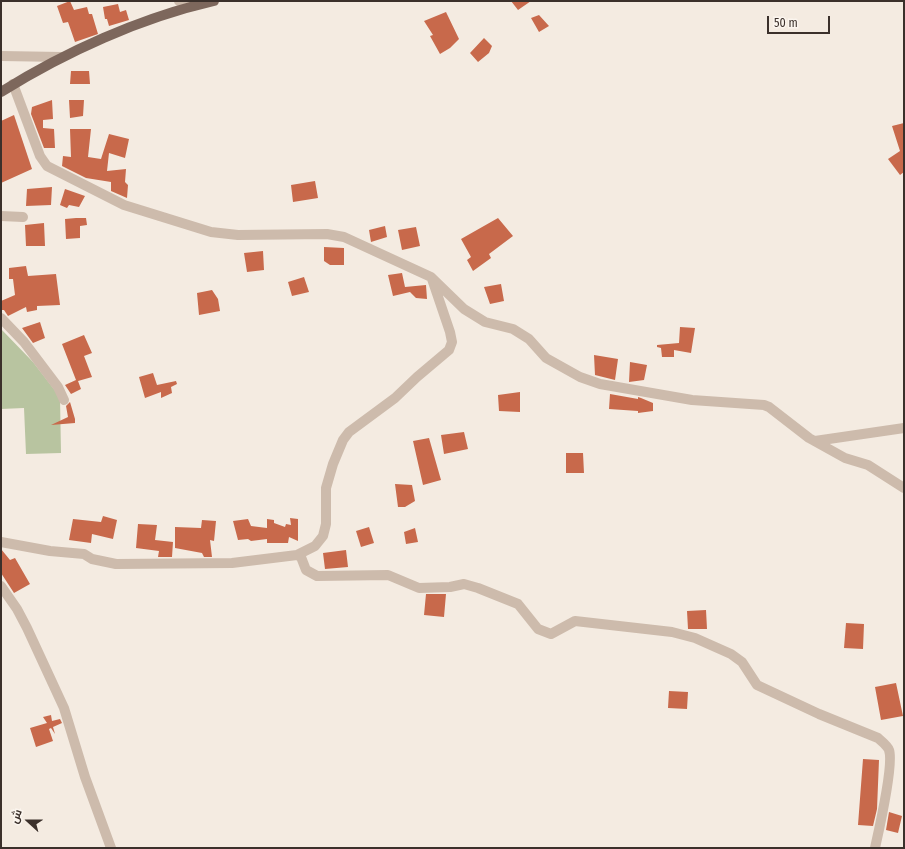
<!DOCTYPE html>
<meta charset="utf-8">
<style>
body{margin:0}
#map{position:relative;width:905px;height:849px;overflow:hidden;background:#f4ebe1;font-family:"Fira Sans Condensed",Cairo,sans-serif}
canvas{display:block}
.frame{position:absolute;inset:0;border:2px solid #3b302b;pointer-events:none}
.north{position:absolute;left:8px;top:801px;width:40px;height:40px;-webkit-text-stroke:3px #fbf5ee;paint-order:stroke;rotate:291deg;font-size:11px;font-weight:700;line-height:16px;text-align:center;color:#3b302b}
.north::after{content:'';display:block;margin:auto;width:14px;height:18px;background:#3b302b;clip-path:polygon(50% 0,100% 100%,50% 72%,0 100%)}
.scale{position:absolute;left:767px;top:16px;width:63px;height:18px;box-sizing:border-box;border:2px solid #3b302b;border-top:0;padding-left:5px;font-size:12px;line-height:14px;white-space:nowrap;color:#3b302b;-webkit-text-stroke:3px #fbf5ee;paint-order:stroke}
</style>
<div id="map">
<canvas width="905" height="849"></canvas>
<div class="frame"></div>
<div class="north">ش</div>
<div class="scale">50 m</div>
</div>
<script>
const ctx = document.querySelector('canvas').getContext('2d');
ctx.lineJoin = 'round';
function fill(path, color) { ctx.fillStyle = color; ctx.fill(path, 'evenodd'); }
function stroke(path, color, width, dash) { ctx.strokeStyle = color; ctx.lineWidth = width; ctx.lineCap = dash ? 'butt' : 'round'; ctx.setLineDash(dash || []); ctx.stroke(path); }
fill(new Path2D(`
 M1 329 33 362 60 397 61 453 26 454 24 408 1 409Z`), '#b8c4a0');
fill(new Path2D(`
 M70 1 74 10 87 7 89 14H92L98 34 75 42 68 22 63 23 57 6Z
 M511 1H531L518 10Z
 M118 4 120 12 126 10 129 20 109 26 107 19H105L103 7Z
 M446 12 459 39 450 48 440 54 430 36 433 35 424 21Z
 M539 15 549 26 539 32 531 18Z
 M484 38 492 46 489 53 478 62 470 53Z
 M71 71H89L90 84H70Z
 M52 100 53 119 43 120V128L54 129 55 148H44L31 114 32 107Z
 M69 100H84L83 116 70 118Z
 M14 115 32 169 1 183V121Z
 M904 123V172L900 175 888 159 900 151 892 126Z
 M70 129H91L88 157 101 159 109 134 129 139 125 158 109 153 107 171 126 169 125 182 128 185 127 198 111 191V182L86 178 62 166 63 156 71 157Z
 M315 181 318 198 293 202 291 185Z
 M52 187 51 205 26 206 27 189Z
 M65 189 85 196 79 207 69 205 67 208 60 205Z
 M76 218H86L87 225 80 226V238L66 239 65 219Z
 M498 218 513 236 489 254 491 258 473 271 467 260 471 257 461 239Z
 M44 223 45 246H26L25 225Z
 M385 226 387 237 371 242 369 230Z
 M416 227 420 246 402 250 398 230Z
 M324 247 344 248V265H330L324 261Z
 M263 251 264 270 247 272 244 253Z
 M26 266 28 276 56 274 60 305 37 306V310L27 312 26 307 8 316 4 310H1V301L15 295 13 279H9V268Z
 M402 273 405 287 426 285 427 299 416 298 410 292 393 296 388 275Z
 M304 277 309 292 292 296 288 282Z
 M501 284 504 301 490 304 484 287Z
 M212 290 218 299 220 311 199 315 197 293Z
 M40 322 45 338 33 343 22 328Z
 M680 327 695 328 691 353 674 350V357H662L661 348 657 347V345L679 343Z
 M84 335 92 353 84 356 92 377 78 381 81 389 71 394 65 385 76 380 62 344Z
 M594 355 618 359 615 380 595 375Z
 M630 362 647 365 644 380 629 382Z
 M153 373 157 385 176 381 177 384 171 387 172 393 161 398V392L145 398 139 377Z
 M520 392V412L499 411 498 395Z
 M610 394 638 399V397L641 398 653 403V411L638 413V411L609 409Z
 M70 402 75 419V423L51 425 68 417 66 406Z
 M464 432 468 449 444 454 441 435Z
 M429 438 441 480 423 485 413 441Z
 M566 453H583L584 473H566Z
 M395 484 412 485 415 501 405 507H398Z
 M103 516 117 520 113 539 92 534 91 543 69 540 73 519 101 522Z
 M290 518 298 519V541L289 537 288 543H267V539L251 541 248 539 238 540 233 521 248 519 251 526 267 528V519L274 520V523L285 527 286 524 291 525Z
 M202 520 216 521 214 541 210 540 212 557H204L202 553 175 548V527L201 528Z
 M138 524 157 525 155 540 173 542 172 557H158L159 551 136 548Z
 M369 527 374 543 361 547 356 531Z
 M415 528 418 542 406 544 404 532Z
 M1 549 10 560 15 558 30 584 14 593 1 573Z
 M346 550 348 567 325 569 323 553Z
 M426 594H446L444 617 424 615Z
 M706 610 707 629H688L687 611Z
 M846 623 864 624 863 649 844 648Z
 M896 683 903 716 881 720 875 687Z
 M669 691 688 692 687 709 668 708Z
 M51 715 52 721 60 719 62 723 53 727 55 734 51 728 49 729 53 741 36 747 30 728 47 723 43 717Z
 M863 759 879 760 877 809 873 826 858 825Z
 M889 812 902 816 898 833 886 830Z`), '#c8694b');
stroke(new Path2D(`
 M179 1 193 6
 M1 56 62 57
 M13 84 40 156 47 166 124 205 211 232 238 235 327 234 344 237 431 277 464 309 485 322 513 329 529 339 546 358 580 377 600 384 692 400 764 405 769 407 809 438 845 458 868 465 904 488
 M1 216 23 217
 M1 318 24 342 58 387 64 400
 M815 441 904 428
 M1 542 50 551 84 554 92 559 116 564 232 563 297 555 301 557 306 570 317 576 388 575 419 588 450 587 464 584 478 588 518 604 538 629 551 634 575 621 672 632 695 638 731 654 742 662 757 685 819 714 878 738C882 742 887 745 889 750 894 764 879 830 875 848
 M297 555 315 546 323 536 326 524V488L333 464 343 440 349 432 395 398 417 377 449 350 452 342 450 332 432 279
 M1 586 17 609 27 628 64 708 85 777 111 848`), '#cdbbac', 10);
stroke(new Path2D(`
 M1 92C65 52 140 18 214 1`), '#7d675c', 10);
</script>
